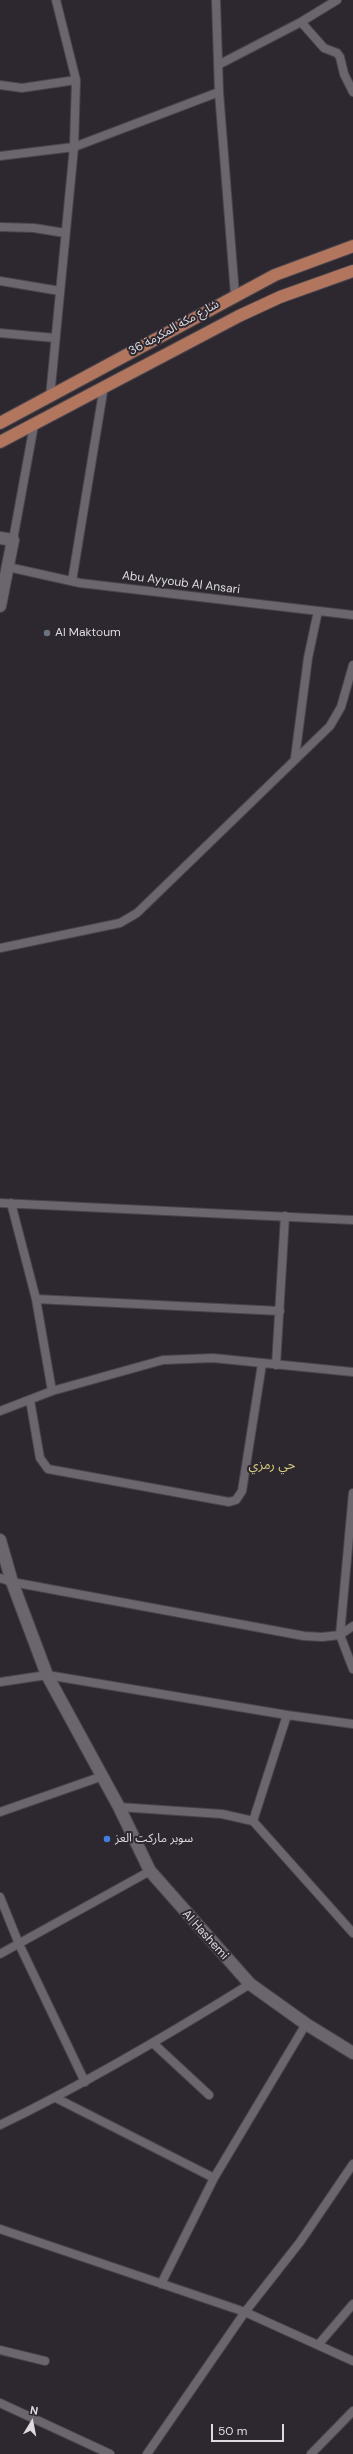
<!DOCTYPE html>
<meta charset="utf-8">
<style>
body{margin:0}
#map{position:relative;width:353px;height:2454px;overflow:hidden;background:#2d2830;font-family:"DM Sans",sans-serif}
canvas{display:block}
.north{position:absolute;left:12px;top:2402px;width:40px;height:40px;-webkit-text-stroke:3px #2d2830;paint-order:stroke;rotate:10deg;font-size:11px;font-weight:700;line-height:16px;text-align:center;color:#dedbe0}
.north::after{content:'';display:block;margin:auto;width:14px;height:18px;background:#dedbe0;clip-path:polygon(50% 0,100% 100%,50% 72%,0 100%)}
.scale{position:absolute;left:211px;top:2424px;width:73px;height:18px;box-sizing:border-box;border:2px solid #dedbe0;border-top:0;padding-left:5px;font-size:12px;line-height:14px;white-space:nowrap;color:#dedbe0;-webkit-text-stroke:3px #2d2830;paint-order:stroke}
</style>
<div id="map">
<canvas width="353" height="2454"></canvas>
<div class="north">N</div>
<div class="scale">50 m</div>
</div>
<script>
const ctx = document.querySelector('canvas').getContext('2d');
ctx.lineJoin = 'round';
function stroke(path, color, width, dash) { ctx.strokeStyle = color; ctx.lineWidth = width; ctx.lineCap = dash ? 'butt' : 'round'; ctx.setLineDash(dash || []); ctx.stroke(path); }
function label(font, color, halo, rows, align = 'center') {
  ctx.font = font + ' "DM Sans","Noto Sans Arabic",sans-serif'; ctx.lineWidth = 4; ctx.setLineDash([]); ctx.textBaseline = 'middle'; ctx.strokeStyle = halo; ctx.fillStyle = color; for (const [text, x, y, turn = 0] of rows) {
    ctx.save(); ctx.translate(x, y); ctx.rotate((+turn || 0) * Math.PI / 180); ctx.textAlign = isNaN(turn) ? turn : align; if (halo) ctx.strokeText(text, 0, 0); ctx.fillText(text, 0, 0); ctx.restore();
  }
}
const street = new Path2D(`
 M216 0 219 92 235 295
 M301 22 324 48 337 53 340 57 344 74 353 92
 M220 64 301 22 337 0
 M0 85 22 88 76 80
 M0 156 74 147 219 92
 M0 227 34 228 65 233
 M0 281 60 291
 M0 333 55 338
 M50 397 74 147 76 80 56 0
 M13 540 34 425
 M8 567 80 583 353 615
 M72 581 104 386
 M295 758 308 658 318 611
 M0 948 120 923 137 913 330 726 341 707 353 665
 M0 1203 353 1220
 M11 1203 36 1299 52 1391
 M36 1299 280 1311
 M276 1365 285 1216
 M30 1400 40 1458 48 1469 229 1502 236 1500 242 1491 262 1364
 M0 1411 52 1391 163 1360 213 1358 353 1372
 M0 1578 12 1582 304 1636 322 1637 340 1635 353 1493
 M353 1626 340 1635 353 1669
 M0 1682 47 1675 287 1715 353 1724
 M119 1807 222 1814 253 1821 353 1933
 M0 1812 100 1777
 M253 1821 287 1715
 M0 1897 19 1944 85 2082
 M0 1954 150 1871
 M154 2044 209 2095
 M56 2098 214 2178
 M0 2125C87 2083 168 2035 250 1984
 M0 2229 245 2312 353 2361
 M161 2284 214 2178 306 2024
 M318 2345 353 2304
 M0 2350 45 2361
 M0 2403 110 2454
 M147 2454 245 2312 300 2242 353 2164
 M311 2454 353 2411`);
const secondary = new Path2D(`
 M0 538 13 540 0 606
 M0 1540 12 1582 47 1675 119 1807 150 1871 250 1984 306 2024 353 2053`);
const primary = new Path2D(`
 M0 423 275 275 353 246
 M0 442 239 316 280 297 353 271`);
stroke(street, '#49454c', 10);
stroke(secondary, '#49454c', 14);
stroke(primary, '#49454c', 14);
stroke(street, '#6b656e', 8);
stroke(secondary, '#6b656e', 12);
stroke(primary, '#b2755d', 12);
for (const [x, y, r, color] of [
 [47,633,4,"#6b7280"],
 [107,1839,4,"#3f7fe0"]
]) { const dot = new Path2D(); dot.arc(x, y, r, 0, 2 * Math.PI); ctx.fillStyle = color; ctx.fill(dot); stroke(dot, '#2d2830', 1.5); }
label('12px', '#dedbe0', '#2d2830', [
 ["شارع مكة المكرمة 36",174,328,-29],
 ["Abu Ayyoub Al Ansari",181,583,7],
 ["Al Hashemi",205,1935,48]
]);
label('12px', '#dedbe0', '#2d2830', [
 ["Al Maktoum",55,633],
 ["سوبر ماركت العز",115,1839]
], 'left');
label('13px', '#d6cd7f', '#2d2830', [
 ["حي رمزي",272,1466]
]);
</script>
